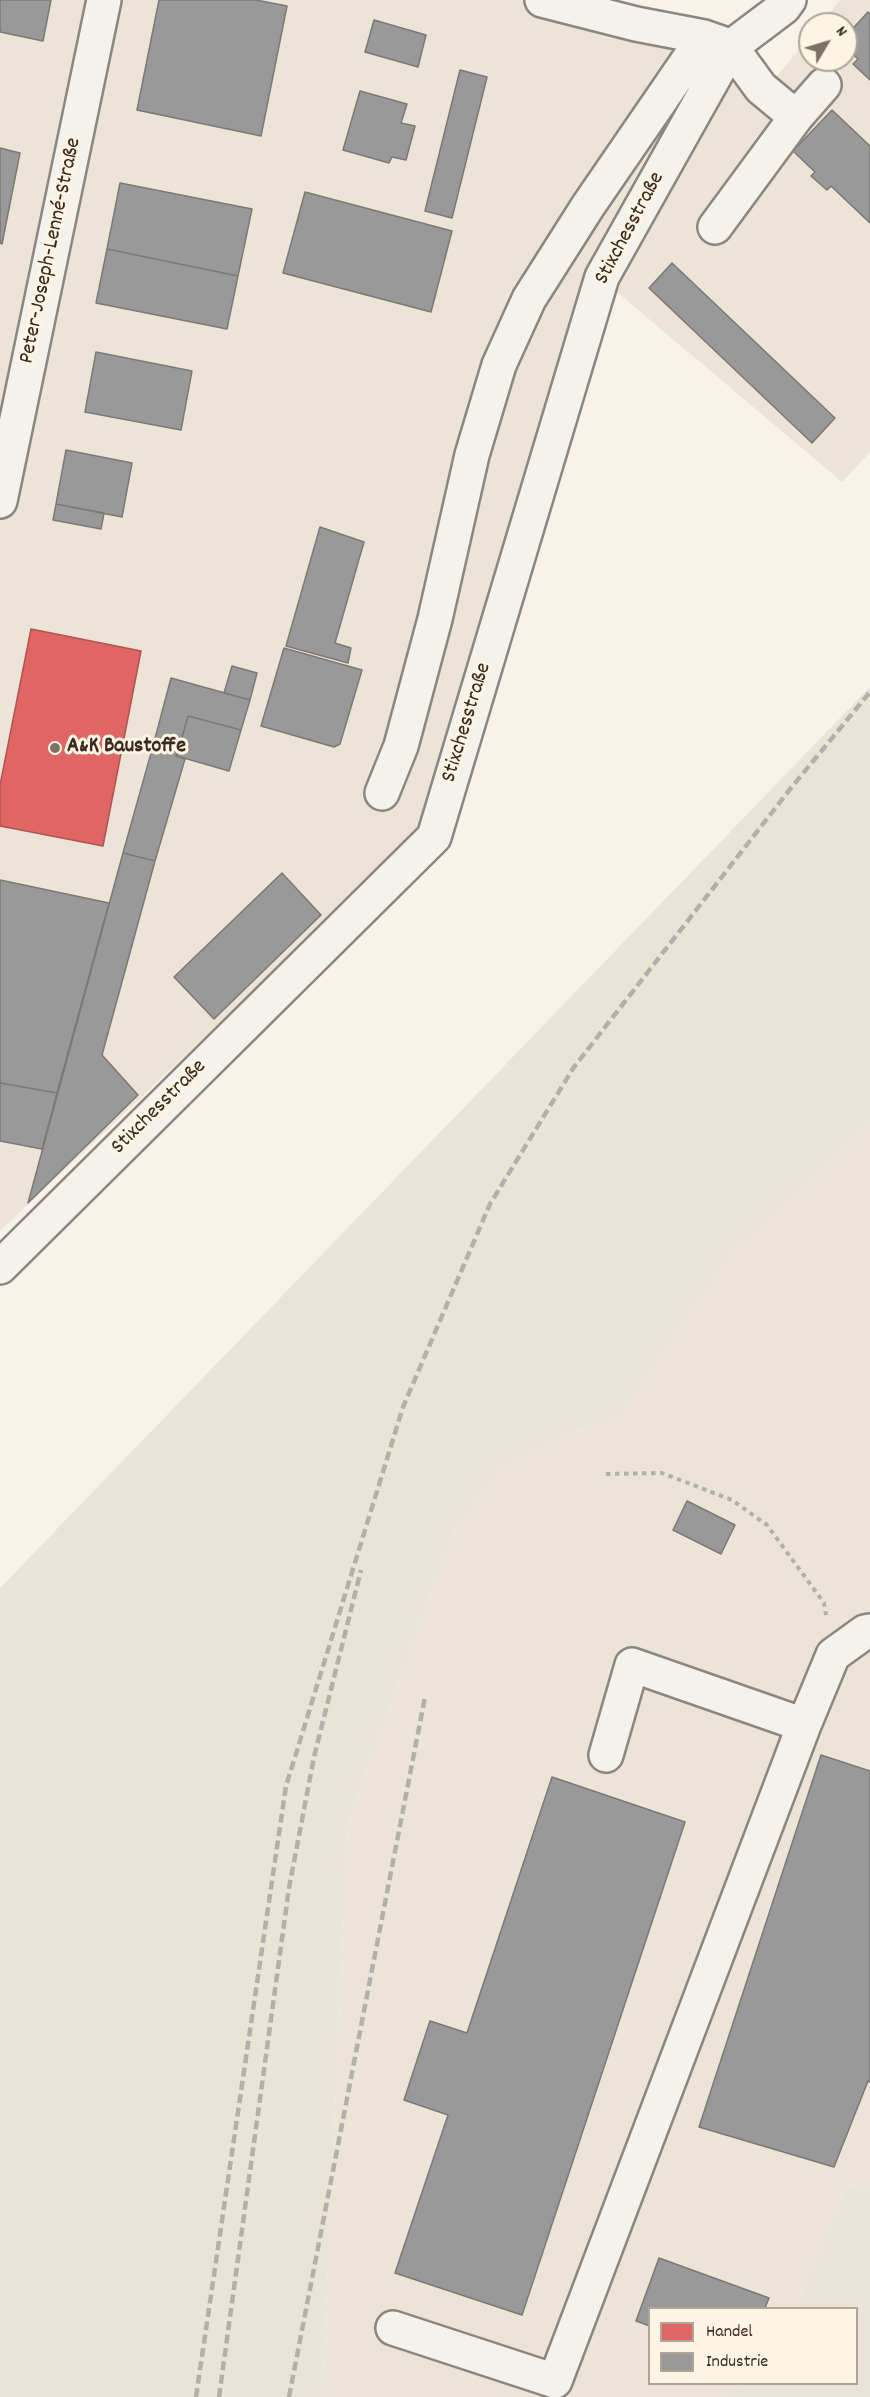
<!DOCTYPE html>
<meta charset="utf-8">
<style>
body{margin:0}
#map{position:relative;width:870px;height:2397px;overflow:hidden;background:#f7f3ea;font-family:Dekko,sans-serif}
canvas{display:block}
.legend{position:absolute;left:648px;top:2307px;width:210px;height:78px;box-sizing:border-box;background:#fcf5e5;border:2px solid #afa495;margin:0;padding:8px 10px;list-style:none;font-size:18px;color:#3b2a1e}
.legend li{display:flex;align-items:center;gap:12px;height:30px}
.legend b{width:30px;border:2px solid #afa495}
.north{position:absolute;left:798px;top:12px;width:60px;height:60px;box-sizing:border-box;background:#fcf5e5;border:2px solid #afa495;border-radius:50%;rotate:52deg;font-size:16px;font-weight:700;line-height:24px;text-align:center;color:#3b2a1e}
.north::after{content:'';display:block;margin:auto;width:21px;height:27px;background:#7d7065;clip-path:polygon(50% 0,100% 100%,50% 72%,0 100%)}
</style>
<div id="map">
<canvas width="870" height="2397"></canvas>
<ul class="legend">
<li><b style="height:16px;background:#e06666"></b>Handel</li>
<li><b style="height:16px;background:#999"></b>Industrie</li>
</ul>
<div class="north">N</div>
</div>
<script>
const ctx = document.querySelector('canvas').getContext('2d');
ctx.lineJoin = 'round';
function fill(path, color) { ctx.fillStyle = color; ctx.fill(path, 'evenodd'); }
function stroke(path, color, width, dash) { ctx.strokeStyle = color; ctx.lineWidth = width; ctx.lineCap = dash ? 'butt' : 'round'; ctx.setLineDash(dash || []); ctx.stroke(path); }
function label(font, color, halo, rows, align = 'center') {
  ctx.font = font + ' Dekko,sans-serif'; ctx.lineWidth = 6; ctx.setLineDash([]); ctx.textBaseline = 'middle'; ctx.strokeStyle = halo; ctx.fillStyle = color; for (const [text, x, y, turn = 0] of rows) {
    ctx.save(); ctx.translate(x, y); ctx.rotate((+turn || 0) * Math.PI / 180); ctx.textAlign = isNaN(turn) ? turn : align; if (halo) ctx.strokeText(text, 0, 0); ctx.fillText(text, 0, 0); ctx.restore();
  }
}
fill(new Path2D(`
 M0 0H546L777 76 810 36V60H846V24H820L840 0H870V452L842 482 617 292 421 833 0 1231Z
 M870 1123V2188L847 2185 795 2308H650V2384H744L720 2397H322L348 1823 454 1531 504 1465 568 1433 618 1419 729 1257Z`), '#ebe4d7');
fill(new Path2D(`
 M870 687V1123L729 1257 618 1419 568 1433 504 1465 454 1531 348 1823 322 2397H0V1588Z
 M847 2185 870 2188V2397H720L744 2384H856V2308H795Z`), '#eae4d7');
const shops = new Path2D(`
 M31 629 141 651 103 846 0 826V785Z`);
fill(shops, '#e06666');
stroke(shops, '#ae5450', 1.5);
const industry = new Path2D(`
 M0 0H51L43 41 0 32Z
 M159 0H256L287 6 261 136 137 110Z
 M868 12 870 14V80L853 64 858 59 846 48V36Z
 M374 20 426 35 418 67 365 52Z
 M460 70 487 77 452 218 425 211Z
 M360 91 407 104 401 123 415 126 406 160 392 157 389 163 343 150Z
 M832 110 870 146V223L831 186 827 190 811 176 815 172 793 151Z
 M0 148 20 153 2 244 0 243Z
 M120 183 252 209 238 276 107 249Z
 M305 192 452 231 431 312 283 273Z
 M107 249 238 276 227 329 96 303Z
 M672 263 835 418 812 443 649 288Z
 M96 352 192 371 181 430 85 412Z
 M66 450 132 463 122 517 56 504Z
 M56 504 104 513 101 529 53 520Z
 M320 527 364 542 335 643 351 648 348 663 286 646Z
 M284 648 362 670 340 744 334 747 261 726Z
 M232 666 257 673 250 700 224 693Z
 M171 678 250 700 241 730 188 716 178 752 153 746Z
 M188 716 241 730 229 771 177 756Z
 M153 746 177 752 176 756 185 759 155 861 123 853Z
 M123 853 155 861 102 1055 138 1095 28 1203Z
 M282 873 321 915 214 1019 174 977Z
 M0 880 109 903 57 1093 0 1083Z
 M0 1083 57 1093 42 1149 0 1141Z
 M687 1501 735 1525 721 1554 673 1530Z
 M821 1755 870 1771V2082L868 2081 834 2167 699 2127Z
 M552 1777 685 1822 522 2315 395 2273 448 2115 404 2100 430 2021 467 2033Z
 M659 2258 769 2298 765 2308H650V2326L636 2321Z`);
fill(industry, '#999');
stroke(industry, '#7d7874', 1.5);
const minor = new Path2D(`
 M542 0 636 24 704 37 724 44
 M731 47 761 88 796 117
 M715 227 796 117 824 85
 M0 501 104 0
 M382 793 401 746 435 619 472 455 499 365 529 299 588 206 704 37
 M0 1267 434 837 602 277 731 47 784 7 789 0
 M804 1725 833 1655 865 1632 870 1631
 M393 2328 555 2381 804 1725 632 1665 606 1755`);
stroke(minor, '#8b867f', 38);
stroke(new Path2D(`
 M606 1474 662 1473 732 1500 767 1525 824 1603 826 1615`), '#b3afa9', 4, [4.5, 4.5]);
stroke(minor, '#f5f2ec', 33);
stroke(new Path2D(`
 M196 2397 286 1786 403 1407 490 1204 574 1067 791 788 870 692
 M219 2397 289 1888 314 1757 361 1570
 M289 2397 425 1697`), '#b3afa9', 4.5, [9, 4.5]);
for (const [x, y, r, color] of [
 [55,748,6,"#7d7065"]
]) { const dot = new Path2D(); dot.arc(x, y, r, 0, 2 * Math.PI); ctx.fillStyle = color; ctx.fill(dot); stroke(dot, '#fcf5e5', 2); }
label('22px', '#3b2a1e', '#fcf5e5', [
 ["Stixchesstraße",631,229,-62],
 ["Peter-Joseph-Lenné-Straße",52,251,-78],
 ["Stixchesstraße",468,723,-73],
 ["Stixchesstraße",160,1108,-45]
]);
label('bold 22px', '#3b2a1e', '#fcf5e5', [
 ["A&K Baustoffe",67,748]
], 'left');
</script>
